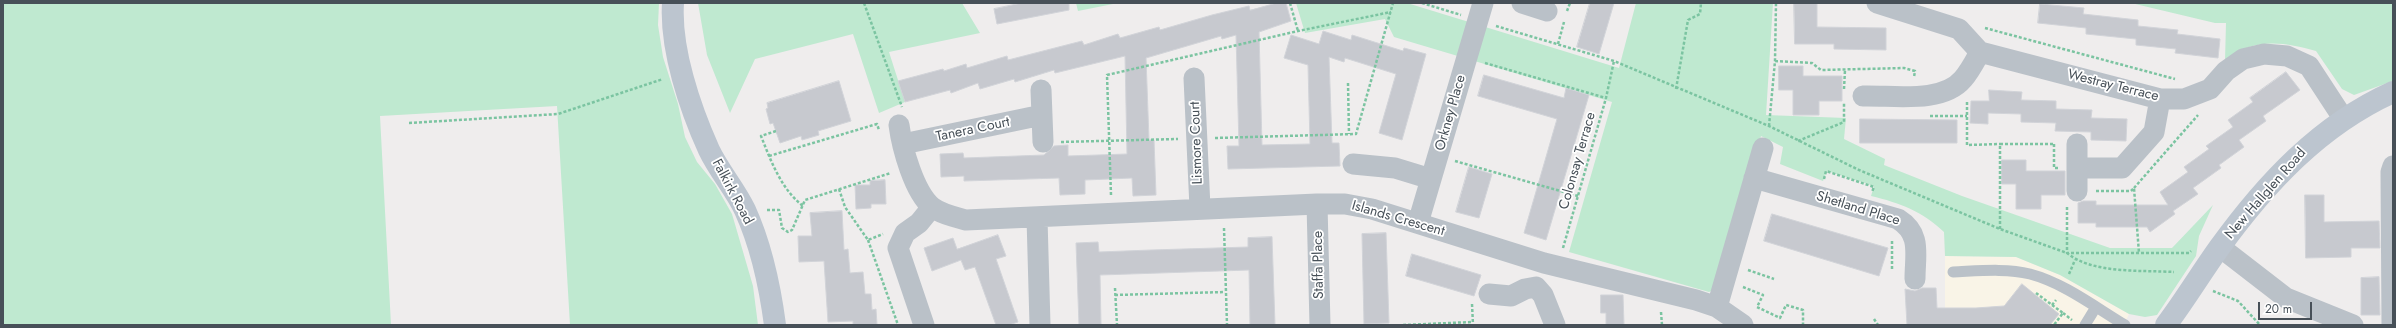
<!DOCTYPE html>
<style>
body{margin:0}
#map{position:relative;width:2396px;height:328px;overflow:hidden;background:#efeded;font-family:Jost,sans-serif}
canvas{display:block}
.frame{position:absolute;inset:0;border:4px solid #475058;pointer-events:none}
.scale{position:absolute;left:2258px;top:302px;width:54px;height:18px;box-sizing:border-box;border:2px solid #475058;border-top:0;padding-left:5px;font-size:12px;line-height:14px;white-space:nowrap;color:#475058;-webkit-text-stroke:3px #fff;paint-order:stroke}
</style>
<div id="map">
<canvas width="2396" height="328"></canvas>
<div class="frame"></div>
<div class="scale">20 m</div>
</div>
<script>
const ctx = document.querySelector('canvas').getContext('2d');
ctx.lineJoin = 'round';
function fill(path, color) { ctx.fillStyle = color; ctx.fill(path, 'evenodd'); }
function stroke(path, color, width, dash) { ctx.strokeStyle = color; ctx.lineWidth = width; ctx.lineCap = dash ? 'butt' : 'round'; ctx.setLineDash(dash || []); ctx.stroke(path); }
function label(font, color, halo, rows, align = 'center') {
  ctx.font = font + ' Jost,sans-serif'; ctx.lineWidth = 3.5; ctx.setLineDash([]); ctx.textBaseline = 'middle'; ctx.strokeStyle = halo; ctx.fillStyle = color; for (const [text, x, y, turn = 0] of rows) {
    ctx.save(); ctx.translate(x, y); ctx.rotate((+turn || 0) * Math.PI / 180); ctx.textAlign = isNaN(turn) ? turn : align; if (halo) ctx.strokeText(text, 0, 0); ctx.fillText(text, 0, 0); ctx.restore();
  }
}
fill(new Path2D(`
 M1945 256 2016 257 2060 275 2129 314 2124 325H1945Z`), '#f9f4e7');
fill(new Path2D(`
 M3 3H659L658 25 663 57 678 104 685 137 697 162 715 184 732 214 753 286 758 325H570L557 106 380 116 391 325H3Z
 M698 3H962L980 33 889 52 905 102 879 113 853 34 755 59 730 113 707 55Z
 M1076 3H1118L1078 11Z
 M1296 3H1407L1619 68 1636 3H1773L1766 115 1846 118 1844 139 1885 159 1884 165 1962 196 2110 248H2172L2213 205 2199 236 2196 256 2157 315 2145 317 2129 314 2060 275 2016 257 1945 256 1944 232C1922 211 1900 203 1871 196L1874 186 1827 171 1823 181 1780 164 1783 147 1761 136 1718 288 1709 292 1569 252 1612 102 1394 37 1385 19 1305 33Z
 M2131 3H2393V81L2354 95 2342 89 2316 51C2283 42 2254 37 2225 61L2226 23H2215Z`), '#bfe9d0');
const building = new Path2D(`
 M1022 3H1069V10L997 24 994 9Z
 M1277 3H1286L1291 21 1259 32 1262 145 1310 144 1308 65 1284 58 1291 35 1319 44 1323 31 1351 40 1352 35 1403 51 1404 48 1426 54 1402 140 1379 133 1396 74 1345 58 1344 62 1329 57 1332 143H1339L1340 166 1228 169 1227 146H1239L1236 35 1222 39 1221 36 1146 58 1149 140H1154L1156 195 1133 196 1132 178 1085 180V194L1060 195 1059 178 964 181V176L941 177 940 154 963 153 964 158 1044 155 1054 146 1068 145V156L1127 154 1125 56 1055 73 1054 70 1015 82 1014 79 980 89 978 83 951 93 950 90 905 102 898 81 943 69 944 71 966 64 967 68 1007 56 1008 60 1082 41 1084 45 1118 34 1120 38 1159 27 1160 30 1212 15 1249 6 1250 10Z
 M1590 3H1614L1599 54 1577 47Z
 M1794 3H1817V27L1886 28V50L1834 49V44H1795Z
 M2040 4 2084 8 2083 14 2138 20V26L2178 30 2177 34 2220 39 2218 58 2175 53 2176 49 2136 45V39L2086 34V28L2038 23Z
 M1779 66H1803V76H1842V101H1819V115H1793V90H1779Z
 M2286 72 2300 90 2263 116 2266 121 2239 140 2244 147 2219 165 2221 168 2193 188 2198 194 2173 211 2175 214 2150 232 2147 227H2096V223H2078V203L2083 201H2096V205H2168L2160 192 2188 172 2184 167 2209 149 2206 146 2233 127 2228 120 2253 102 2250 98Z
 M1484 75 1564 98 1566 88 1589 95 1546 240 1524 233 1557 119 1478 96Z
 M839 81 851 121 818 131 819 135 802 140 801 136 780 143 773 123 770 124 766 109 768 108 767 103Z
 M1989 90 2022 92 2021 100 2056 101V109L2092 110 2091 118 2127 119 2126 141 2091 140V132L2055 131 2056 123 2021 122V114L1988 113V124L1970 123 1971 101H1989Z
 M1860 119 1957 120V143H1860Z
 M2002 160H2026V171H2065V195H2041V209H2016V184H2002Z
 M1469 167 1492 174 1479 218 1456 212Z
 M885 180 886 204H871V208L856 209 855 185H870V181Z
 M2305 195H2324V222L2379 221 2380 248H2351V257L2306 258Z
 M842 211 844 250 848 249 850 273 863 272 865 294H871L872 310 876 309 877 325H853V321L828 322 824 261 799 262 798 236H812L810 213Z
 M1772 214 1888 248 1879 276 1764 241Z
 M1386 233 1389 323 1364 324 1362 234Z
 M998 235 1006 256 996 259 1018 322 1009 325H996L975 267 965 270 961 260 932 271 924 248 953 238 957 249Z
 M1272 237 1275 325H1250L1249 270 1100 275 1101 325H1079L1076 243 1098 242 1099 252 1151 250 1248 247V238Z
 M1412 254 1481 275 1474 296 1406 276Z
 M2379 277 2380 315H2361V278Z
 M2022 284 2059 314 2050 325H1907L1905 289 1915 291 1922 288H1936L1937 308H1976L2004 306Z
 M1601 295H1623L1624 325H1606V313H1601Z`);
fill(building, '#c7c9cf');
stroke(building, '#d1d3d8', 1);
stroke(new Path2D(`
 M864 3 902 107
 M1290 3 1298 31
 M1422 3 1461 15
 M1567 11 1570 3
 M1496 26 1614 61 1769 126 1859 170 2000 229 2067 253C2092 274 2142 270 2174 272
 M1985 28 2175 79
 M1558 44 1564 22
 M1775 61 1812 63 1821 70 1904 68 1915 71 1914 77
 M1485 63 1606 98
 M1348 83 1349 134
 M1676 89 1688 20 1700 14 1701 3
 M1844 89 1845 70
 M1967 102V145L2000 144
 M1930 116H1967
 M409 123 558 114 663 79
 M1769 126 1775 61 1776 3
 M776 131 761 136C771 161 781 189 803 206
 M1215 138 1356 134 1393 3
 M1798 141 1844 122V102
 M1061 142 1178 139
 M2054 144V168H2059
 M769 156 877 124 879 130
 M1455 161 1578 196
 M1824 179 1826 171 1874 187 1872 192
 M2134 188 2198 115
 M839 189 845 207 868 240 883 234
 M2096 191H2131L2134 188 2139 253
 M1111 195 1107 75 1298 31 1391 12
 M2067 207V253H2189L2191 251
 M767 210H779L782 228 788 232 792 230 805 200 891 173
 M1224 228 1227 325
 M2000 229V144H2055
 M868 240 898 325
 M1563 248 1606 98 1614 61
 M1892 269V239
 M1748 270 1774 279
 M2069 274 2075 260
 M1743 287 1763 295 1757 307 1780 318 1786 305 1803 310V325
 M1115 288 1117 325
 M2213 291 2238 301 2260 325
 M2036 293 2063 313 2054 325
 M1115 295 1225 292
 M1472 304 1473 325
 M2052 305 2056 300
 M1661 312 1662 325
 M2063 313 2072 320
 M1874 319 1878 325
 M1403 325 1472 322`), '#7bc4a1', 2.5, [3, 2]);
stroke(new Path2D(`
 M1953 272C1978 271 2006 268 2030 274 2064 283 2095 307 2125 325
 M2085 325 2096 307`), '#bac1c8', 11);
stroke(new Path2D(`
 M1522 3 1547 11
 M1877 3 1959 29 1980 52 2160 99H2184L2210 89 2226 71 2243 59 2264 54 2287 56 2309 66 2343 118
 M1194 78 1200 208
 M1041 90 1043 142
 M1863 96C1893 95 1942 104 1963 79 1970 71 1975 61 1980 52
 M899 125C902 148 914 192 932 207 941 214 955 217 966 220L1317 204H1345L1372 209 1544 263 1696 300 1717 307 1743 325
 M903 144 1042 115
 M2077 144V191
 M1353 164 1395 168 1431 179
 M2077 168H2122L2154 132 2160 99
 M1754 178 1898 219C1922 234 1915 254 1915 279
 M1317 204 1320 325
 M1037 218 1040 325
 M1418 223 1483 3
 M2220 247 2286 298 2353 325
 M1489 294 1511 296 1525 289 1536 287 1543 295 1555 325
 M1717 307 1763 148
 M924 325 898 248 905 233 919 223 932 207
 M2392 325 2391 172 2393 166`), '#bac1c8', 21);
stroke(new Path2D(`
 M673 3C670 49 690 108 709 150 719 171 735 189 745 210 761 245 770 287 775 325
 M2166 325C2185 300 2201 273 2219 248 2266 183 2320 125 2393 92`), '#bcc5cf', 22);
label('14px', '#475058', '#fff', [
 ["Westray Terrace",2113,86,14],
 ["Orkney Place",1451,113,-74],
 ["Tanera Court",973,130,-12],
 ["Lismore Court",1197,143,-92],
 ["Colonsay Terrace",1578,161,-74],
 ["Falkirk Road",732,192,62],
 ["New Hallglen Road",2266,194,-49],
 ["Shetland Place",1858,209,17],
 ["Islands Crescent",1398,219,16],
 ["Staffa Place",1319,265,-91]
]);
</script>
